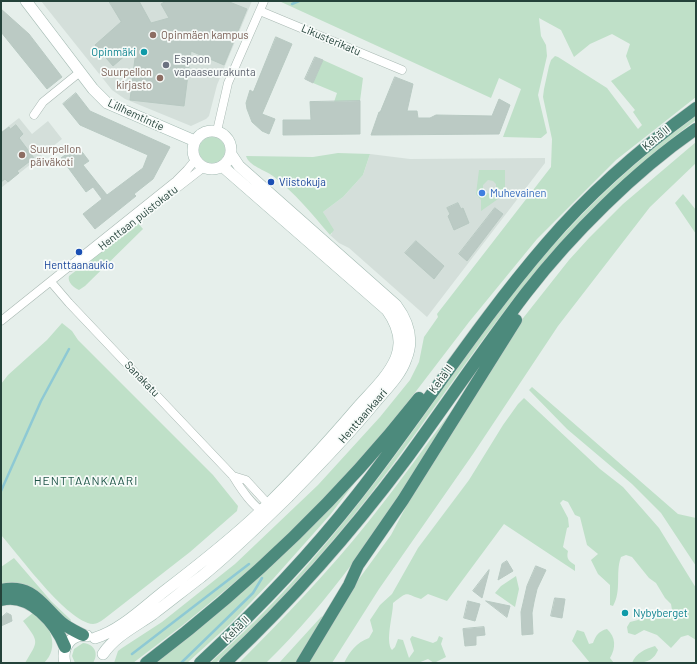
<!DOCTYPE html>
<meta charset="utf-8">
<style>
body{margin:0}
#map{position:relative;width:697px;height:664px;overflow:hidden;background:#e6efeb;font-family:Barlow,sans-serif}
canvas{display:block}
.frame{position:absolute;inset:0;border:2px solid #24423a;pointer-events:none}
</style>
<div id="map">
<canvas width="697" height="664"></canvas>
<div class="frame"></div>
</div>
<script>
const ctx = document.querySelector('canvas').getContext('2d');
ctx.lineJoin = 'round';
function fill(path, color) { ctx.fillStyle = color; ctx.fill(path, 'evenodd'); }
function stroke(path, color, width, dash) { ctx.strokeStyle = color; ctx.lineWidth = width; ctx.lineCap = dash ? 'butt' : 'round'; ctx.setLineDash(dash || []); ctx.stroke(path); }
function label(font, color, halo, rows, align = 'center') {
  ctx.font = font + ' Barlow,sans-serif'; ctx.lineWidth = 3.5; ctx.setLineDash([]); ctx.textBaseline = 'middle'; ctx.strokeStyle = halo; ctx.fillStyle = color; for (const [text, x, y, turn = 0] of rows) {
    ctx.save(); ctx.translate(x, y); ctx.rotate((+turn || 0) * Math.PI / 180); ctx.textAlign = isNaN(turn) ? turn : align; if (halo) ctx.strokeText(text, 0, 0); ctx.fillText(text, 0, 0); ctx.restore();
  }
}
fill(new Path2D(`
 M41 1H252L217 85 209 116 206 119 191 126 125 99 112 90Z
 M19 118 32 134 48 121 62 139 1 188V132Z
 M370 154 410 159 545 158V163L427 317 349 248 339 243 330 235 332 234 323 212 343 197 363 175Z`), '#d4dfda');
fill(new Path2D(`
 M279 1H696V97L616 160 537 239 469 322 381 437 326 498 264 558 183 625 133 663H114L118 651 122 648 162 622 235 564 318 485 380 417 410 380 419 362 424 337 438 317 437 314 551 167 552 139 543 97 544 89 549 66 551 60 555 56 558 57 607 88 638 129 642 125 633 112 635 110 611 81 631 69 626 56 630 44 612 34 590 44 574 57 561 30 539 18 541 36 546 45 547 56 538 95 547 133 541 138 503 137 521 89 499 78 491 98Z
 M323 60 363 78 360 101 334 102 337 93 313 83Z
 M696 116V120C644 159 595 202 553 251 486 328 432 415 369 496 322 556 271 611 216 663H210C273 608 328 544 379 477 431 409 477 336 532 270 580 212 635 160 696 116Z
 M199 150a13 13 0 1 1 26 0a13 13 0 1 1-26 0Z
 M696 142V163L650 207 558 326 473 454 379 589 332 663H307L356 583 391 535 410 499 520 322 569 260 589 238 623 204Z
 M338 153 370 154 363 175 343 197 323 212 334 230 330 235C312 214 295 193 273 176 265 170 249 166 246 156L313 157Z
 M479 170H505V194L481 211V200L476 194ZM488 180 493 181 496 184V191L493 194 486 193 483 189V185Z
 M683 194 696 210V234L675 203Z
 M138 223 143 229 85 286 79 290C74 288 67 282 69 276Z
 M62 323 72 331 78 340 213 475 238 506 237 511 190 552 104 619C101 621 97 624 93 624 67 622 19 555 1 535V384L8 375 47 340Z
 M532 387 678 514 696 518V566L661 513 632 484 567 429 529 390Z
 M524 398 600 469 623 487 659 528 696 588V640L688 635 681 637 671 648 657 635 644 630 635 635 628 633 627 627 630 622 638 620 647 613 662 619 672 610 671 604 665 598 656 583 649 578 632 557 626 555 621 557C615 573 622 590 613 606L610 605V585L598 574 591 560 598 554 587 545 580 517 575 515 568 502 563 500 560 503 568 518 569 527 567 528 563 547 568 551C566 559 569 561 575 565V571L504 524 447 601 428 594 421 599C405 594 409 590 393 603 393 616 385 641 392 650L395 647 398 639 403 640 409 658 414 651 410 639 412 636 433 643 437 641 439 636 443 638 441 644 446 657 434 663 428 659 418 663H344C350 651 356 643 369 638L373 631 370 620 380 605 392 594 418 548 469 480 503 425 518 404Z
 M453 409C451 420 433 442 427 453 380 528 330 601 266 663H239C284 618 328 572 369 521 398 485 425 446 453 409Z
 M360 476 330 515 273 579 231 623 187 663H153Z
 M14 558 51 601 71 620 70 622 1 585V567Z
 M516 576 519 589 515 607 495 593 501 586Z
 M34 612C51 624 60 648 44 663H25C38 641 40 643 23 621Z
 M323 616 297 663H279L321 617Z
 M607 629C616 637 616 648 610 658L614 663H590L572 641 577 630 584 632 589 644 593 643C596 635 599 631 607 629Z
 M83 643C95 644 99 654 93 663H75L72 656 74 649Z
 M655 646 658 650C653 662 644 663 632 663 636 653 645 649 655 646Z`), '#bfe0c8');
stroke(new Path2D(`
 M292 4 299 1
 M1 491 41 401 69 349
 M132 654 249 564
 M181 663 253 593 262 578`), '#8ec9d4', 2.5);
const building = new Path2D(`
 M109 1H139L151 23 169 18 161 4 166 1H227L247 9 224 65 191 51 184 106 130 100 135 58 127 54 113 66 95 45 121 22Z
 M1 9 29 34 62 77 47 89 1 32Z
 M276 37 292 44 262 114 275 119 269 134 262 131 252 122 247 109 246 103 250 90 253 92Z
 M315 57 323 60 313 83 305 79Z
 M395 77 413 84 407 111H417L418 118H430L436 115 492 116 499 99 510 105 499 134 371 135 379 112H380Z
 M76 93 90 111 170 147 153 179 134 194 136 196 95 229 83 214 102 199 93 187 86 192 61 158 72 150 74 152 79 148 89 161 83 165 107 195 143 168 148 155 80 125 63 104Z
 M360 101V134L283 135V120H311L310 102Z
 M16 125 23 134 19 138 34 158 17 171 19 173 8 182 5 179 1 182V133L9 127 10 129Z
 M458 203 461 209 463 208 469 223 454 230 448 216 450 214 447 208Z
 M495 208 503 214 467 261 459 254Z
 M416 241 444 266 434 279 405 253Z
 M507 561 513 571 498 580 502 564Z
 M536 566 546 570 537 589 534 602 532 613 533 634 522 635 521 612 527 586Z
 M489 570V571L482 598 473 591Z
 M555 598 565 599 562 618 551 616Z
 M468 601 480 604 475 621 464 618Z
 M486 601 510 606 507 617Z
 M7 613 11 615 12 621 1 626V618Z
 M484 627 485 635 476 636V645L465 646 463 629Z`);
fill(building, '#bbcac4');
stroke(building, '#b8c9c2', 1);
const minor = new Path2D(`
 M260 11 402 70
 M34 115 43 102 80 72
 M217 131 228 83 264 1
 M71 267 78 265 204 167
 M51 282 69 303 233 476C239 486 254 509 265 512
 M1 321 176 181 187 170 196 159
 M233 476 246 480 268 504 270 509`);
const secondary = new Path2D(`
 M26 1 93 89 107 103 195 141
 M193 150a19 19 0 1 1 38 0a19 19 0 1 1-38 0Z
 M95 638C119 631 142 609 162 593 196 567 231 540 262 510 295 478 327 443 357 408 370 393 388 377 396 358 403 341 397 324 387 310L222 166
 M103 654C115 636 136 626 153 614 169 602 185 589 201 577 232 552 259 525 288 497 317 467 346 438 372 406 384 391 400 377 406 359 414 340 408 321 396 305L239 166 231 154
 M65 663C61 648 71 633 87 636`);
const trunk = new Path2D(`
 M1 590C32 583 42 605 61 622 68 628 75 631 83 635
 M1 600C30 592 56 624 65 647
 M146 663C248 586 340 498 419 398
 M200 663C256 611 309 556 356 496 421 413 477 324 546 244 590 192 641 148 696 108
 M225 663C291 601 350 534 404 462 445 406 484 348 526 293 571 235 635 171 696 129
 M302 663 349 585 358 565 403 500 516 320`);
stroke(minor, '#a8b8b2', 9);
stroke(secondary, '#a4bbb3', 12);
stroke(trunk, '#c2cac8', 13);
stroke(minor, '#fff', 8);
stroke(secondary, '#fff', 11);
stroke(trunk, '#4c8a7c', 12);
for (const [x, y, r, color] of [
 [153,35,4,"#8d6e63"],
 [144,52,4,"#0f9aa8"],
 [166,65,4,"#6b7280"],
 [160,78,4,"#8d6e63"],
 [22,155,4,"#8d6e63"],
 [271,182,4,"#1a4fb4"],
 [482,193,4,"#3f7fe0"],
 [79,252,4,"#1a4fb4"],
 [625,613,4,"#0f9aa8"]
]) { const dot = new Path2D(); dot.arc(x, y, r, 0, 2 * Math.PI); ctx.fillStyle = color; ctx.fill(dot); stroke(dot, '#f7fbf9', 1.5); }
label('11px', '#785e54', '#f7fbf9', [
 ["Opinmäen kampus",161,35],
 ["Suurpellon",152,72,"right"],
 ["kirjasto",152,85,"right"],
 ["Suurpellon",30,149],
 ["päiväkoti",30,162]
], 'left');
label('11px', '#24423a', '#f7fbf9', [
 ["Likusterikatu",331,40,23],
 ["Lillhemtintie",136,115,25],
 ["Kehä II",656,138,-39],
 ["Henttaan puistokatu",138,218,-38],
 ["Sanakatu",142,379,46],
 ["Kehä II",441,379,-54],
 ["Henttaankaari",363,416,-49],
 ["Kehä II",236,629,-44]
]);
label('11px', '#0d838f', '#f7fbf9', [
 ["Opinmäki",136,52],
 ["Nybyberget",633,613,"left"]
], 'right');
label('11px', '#5b616d', '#f7fbf9', [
 ["Espoon",174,59],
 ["vapaaseurakunta",174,72]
], 'left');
label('11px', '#164399', '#f7fbf9', [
 ["Viistokuja",279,182],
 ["Henttaanaukio",79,265,"center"]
], 'left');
label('11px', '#366cbe', '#f7fbf9', [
 ["Muhevainen",490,193]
], 'left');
ctx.letterSpacing = '1px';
label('12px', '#1f5548', '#f7fbf9', [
 ["HENTTAANKAARI",86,481]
]);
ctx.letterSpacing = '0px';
</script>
